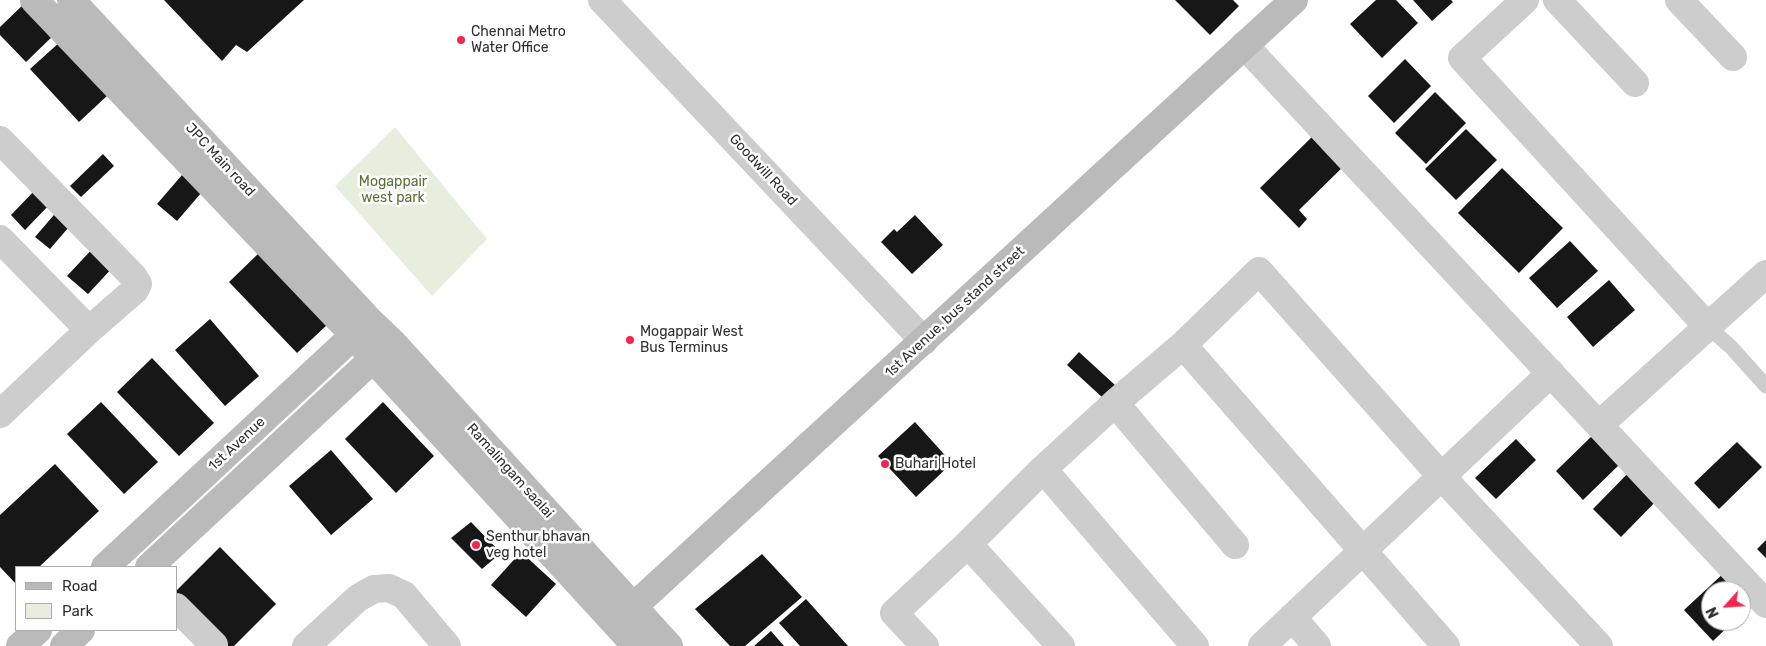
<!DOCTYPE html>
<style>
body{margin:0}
#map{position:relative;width:1766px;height:646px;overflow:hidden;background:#fff;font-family:Rubik,sans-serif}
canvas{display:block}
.legend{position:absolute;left:15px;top:566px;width:162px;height:65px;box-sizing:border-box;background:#fff;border:1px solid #acacac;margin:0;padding:6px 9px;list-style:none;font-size:15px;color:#303030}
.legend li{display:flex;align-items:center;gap:10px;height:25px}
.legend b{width:25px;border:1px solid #acacac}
.north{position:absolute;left:1701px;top:581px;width:50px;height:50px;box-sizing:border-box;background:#fff;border:1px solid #acacac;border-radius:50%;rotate:244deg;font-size:14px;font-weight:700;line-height:20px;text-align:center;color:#303030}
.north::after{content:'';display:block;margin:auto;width:18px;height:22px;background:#f3264f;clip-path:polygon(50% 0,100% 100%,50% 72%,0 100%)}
</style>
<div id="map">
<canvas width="1766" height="646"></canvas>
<ul class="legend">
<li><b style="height:6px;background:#bababa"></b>Road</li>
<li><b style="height:14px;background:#e8eedd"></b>Park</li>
</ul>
<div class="north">N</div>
</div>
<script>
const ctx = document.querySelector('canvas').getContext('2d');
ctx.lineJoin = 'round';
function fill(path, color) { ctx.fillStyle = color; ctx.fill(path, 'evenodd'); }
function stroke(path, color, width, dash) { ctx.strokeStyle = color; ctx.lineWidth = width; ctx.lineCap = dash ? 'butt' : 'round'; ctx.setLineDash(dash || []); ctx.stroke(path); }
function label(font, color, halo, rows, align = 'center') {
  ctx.font = font + ' Rubik,sans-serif'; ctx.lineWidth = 5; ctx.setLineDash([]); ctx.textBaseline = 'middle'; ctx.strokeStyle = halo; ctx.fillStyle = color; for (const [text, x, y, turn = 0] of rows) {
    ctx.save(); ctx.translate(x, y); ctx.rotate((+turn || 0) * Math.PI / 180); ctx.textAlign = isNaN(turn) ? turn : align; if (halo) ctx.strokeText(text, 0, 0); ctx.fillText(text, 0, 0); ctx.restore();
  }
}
fill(new Path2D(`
 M395 127 487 239 432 296 335 186Z`), '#e8eedd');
fill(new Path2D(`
 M164 0H304L247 52 236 45 222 61Z
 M1175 0H1233L1239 6 1210 35Z
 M1376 0H1396L1418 23 1382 58 1350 24Z
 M1413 0H1451L1453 2 1432 21Z
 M27 1 57 32 26 62 0 35V27Z
 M61 41 109 94 79 122 30 69Z
 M1405 59 1431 86 1394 123 1368 96Z
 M1435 92 1466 123 1426 164 1395 133Z
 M1466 129 1497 160 1456 200 1425 169Z
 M1319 130 1349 161 1299 210 1307 219 1299 228 1260 188Z
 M103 154 114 166 81 197 70 186Z
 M1502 168 1563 228 1519 273 1458 213Z
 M182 175 202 192 177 221 157 204Z
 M37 188 52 202 25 230 11 215Z
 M59 209 74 221 50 249 35 237Z
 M915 215 943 245 912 274 881 242 894 229 897 232Z
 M1570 241 1598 271 1557 308 1529 278Z
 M95 246 115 265 88 294 67 276Z
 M259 253 327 325 297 353 229 282Z
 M1609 280 1635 310 1593 347 1567 317Z
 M210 319 259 376 225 406 175 350Z
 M1079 352 1115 385 1103 398 1067 365Z
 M152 358 214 423 179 456 117 392Z
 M101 402 158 462 124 494 67 434Z
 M383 402 434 456 396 493 345 439Z
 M915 422 952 463 916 497 878 456Z
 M1595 433 1622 462 1583 500 1556 471Z
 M1516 439 1536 460 1496 499 1475 478Z
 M1737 442 1762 467 1719 509 1694 483Z
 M331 450 373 499 331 535 289 486Z
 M55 464 99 511 39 567H16V584L0 567V515Z
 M1634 467 1662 495 1621 537 1593 509Z
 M471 522 501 553 482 569 451 538Z
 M1766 540V558L1757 549Z
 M220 547 276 604 234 646H224L176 598V591Z
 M521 552 556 584 526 617 491 585Z
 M762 554 802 597 745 646H730L695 609Z
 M1726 571 1755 601 1741 615V591H1711V621H1734L1713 641 1684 610Z
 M806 599 848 646H800L779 623Z
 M771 631 784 646H754Z`), '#171717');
stroke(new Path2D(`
 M1708 327 1731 347 1766 386`), '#cdcdcd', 15);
stroke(new Path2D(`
 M602 0 924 341
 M1525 0 1462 58 1708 327
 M1557 0 1635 83
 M1679 0 1733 57
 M1244 45 1766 604
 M0 140 133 276 138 284 135 290 89 330 0 414
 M0 239 89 330
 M1183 345 1446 646
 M1115 403 1235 545
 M1600 424 1766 274
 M1043 469 1195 646
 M968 544 1061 646
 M176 607 214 645
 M1292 617 1317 646
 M306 646 358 598 374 589 389 588 404 595 447 646
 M925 646 894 613 968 544 1043 469 1115 403 1183 345 1259 271 1442 477 1599 646
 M1262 646 1551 373`), '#cdcdcd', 28);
stroke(new Path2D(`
 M34 0 354 335 374 360 636 646
 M71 0 369 320 392 342 669 646
 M105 567 367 323
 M149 567 387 346
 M616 624 633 607 1294 0
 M20 646 38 630
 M64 646 81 630`), '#bababa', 28);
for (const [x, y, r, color] of [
 [461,40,5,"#f3264f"],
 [630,340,5,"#f3264f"],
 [885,464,5,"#f3264f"],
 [476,545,5,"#f3264f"]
]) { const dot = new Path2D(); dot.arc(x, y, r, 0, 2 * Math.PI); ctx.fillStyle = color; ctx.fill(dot); stroke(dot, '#fff', 2); }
label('14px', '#303030', '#fff', [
 ["Chennai Metro",471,32],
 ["Water Office",471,48],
 ["Mogappair West",640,332],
 ["Bus Terminus",640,348],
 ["Buhari Hotel",895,464],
 ["Senthur bhavan",486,537],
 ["veg hotel",486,553]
], 'left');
label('14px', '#303030', '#fff', [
 ["JPC Main road",220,160,47],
 ["Goodwill Road",763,170,47],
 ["1st Avenue, bus stand street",955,312,-43],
 ["1st Avenue",237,444,-43],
 ["Ramalingam saalai",510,471,48]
]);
label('14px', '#5a7039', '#fff', [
 ["Mogappair",393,182],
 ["west park",393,198]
]);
</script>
